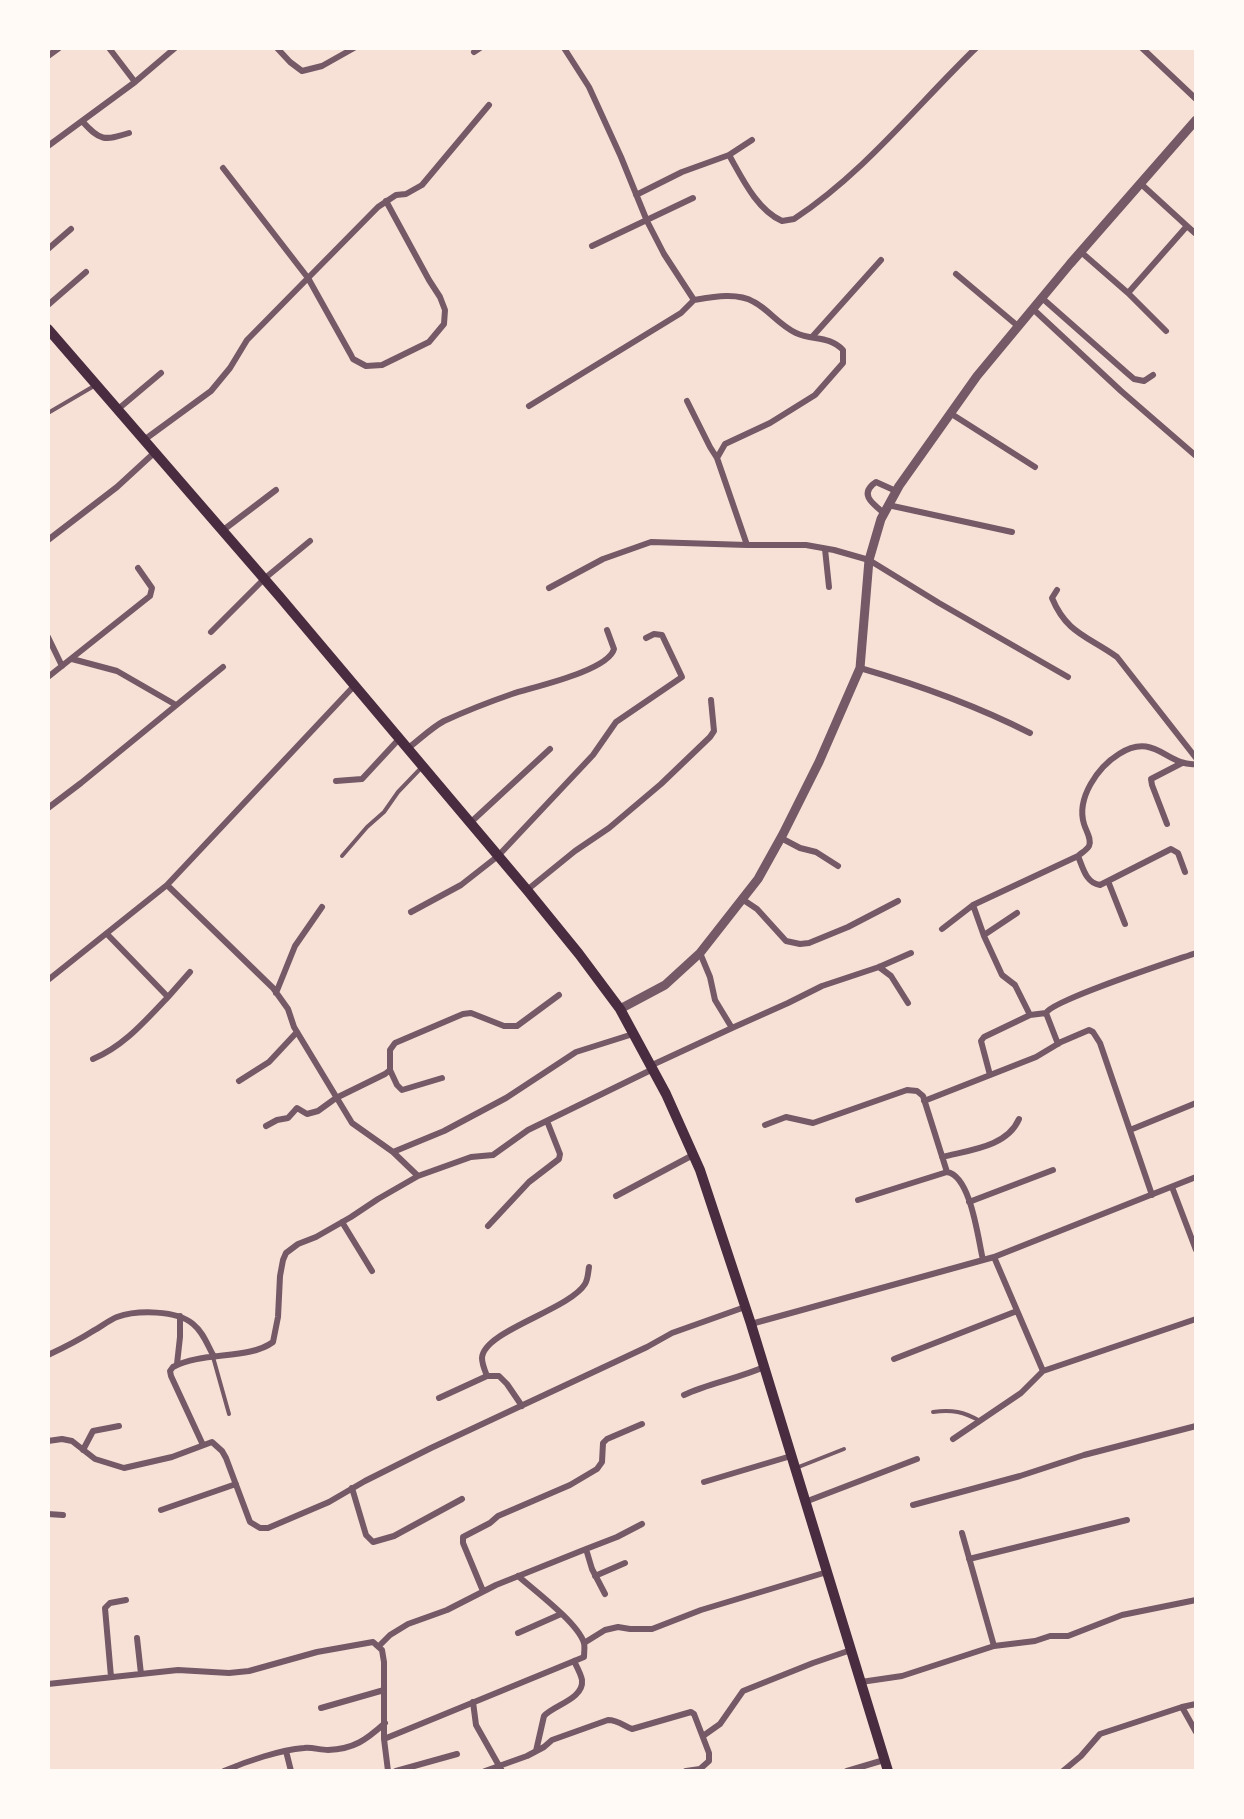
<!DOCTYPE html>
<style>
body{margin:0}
#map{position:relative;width:1244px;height:1819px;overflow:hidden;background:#f7e1d7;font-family:Literata,serif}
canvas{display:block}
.frame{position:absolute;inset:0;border:50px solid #fffaf5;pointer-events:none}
</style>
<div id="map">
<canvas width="1244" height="1819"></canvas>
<div class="frame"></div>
</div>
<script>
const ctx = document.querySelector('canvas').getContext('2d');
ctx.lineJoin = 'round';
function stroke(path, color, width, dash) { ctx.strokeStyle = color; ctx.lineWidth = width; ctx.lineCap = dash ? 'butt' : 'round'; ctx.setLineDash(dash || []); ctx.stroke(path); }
stroke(new Path2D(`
 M48 413 94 386
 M342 856 367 827 384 812 398 792 422 767
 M213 1357 229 1414
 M933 1412C952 1409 964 1412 980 1421
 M796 1468 844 1449`), '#755966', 4);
stroke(new Path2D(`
 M109 48 135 82
 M277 48 290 62 302 71 322 66 354 48
 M564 48 589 87 621 157 647 221 664 254 694 300C712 297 737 292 754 302 768 309 779 325 796 333 813 341 828 335 843 350V363L815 395 770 423 725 444 717 458 747 545H806L834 550 869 560 939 603 1068 677
 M1142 48 1196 99
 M474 52 480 48
 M48 56 59 48
 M82 121C100 141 104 141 129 133
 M48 146 135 82 175 48
 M729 155 752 140
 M223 168 308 278 378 207 396 195 406 194 422 185 489 105
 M636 195 682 172 729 155C742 178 757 210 782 221L794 219C864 173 916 106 976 48
 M1187 226 1196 234
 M592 246 693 198
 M48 249 71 229
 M1081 252 1128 293 1187 226 1140 183
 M956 274 1019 327
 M1128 293 1166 331
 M1042 298 1127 373 1134 379 1144 381 1153 375
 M48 305 86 272
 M1033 309 1121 391 1196 456
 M812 337 881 260
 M687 401 710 447 717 458
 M529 406 681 313 694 300
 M117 410 161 373
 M950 413 1035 467
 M144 440 211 391 230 368 247 340 308 278 351 355 353 359 366 366 382 365 429 342 444 324 445 310 440 297 429 280 386 201
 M888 505 1012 532
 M884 513C873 504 858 494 876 482L896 491
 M222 531 276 490
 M48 540 117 487 154 453
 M825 549 829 587
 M549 588 603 559 651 542 747 545
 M1057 590 1052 598C1067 634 1088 636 1117 657L1196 758
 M211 632 264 579 310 541
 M48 637 62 666
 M72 659 117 671 176 705
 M860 668C919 685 975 705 1030 733
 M48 677 150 596 152 588 138 568
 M407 749C419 740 431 728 444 721 466 711 489 702 512 694 533 687 608 671 614 649L607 630
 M336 781 362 779 399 739
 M48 808 81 783 223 667
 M470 823 550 749
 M1167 824 1152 785 1151 779 1182 763
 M781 838 800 848 816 852 838 866
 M1185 872 1178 853 1171 849 1100 885C1086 883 1083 868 1078 856 1081 853 1087 850 1089 846 1092 839 1086 831 1084 824 1076 798 1098 767 1119 754 1155 731 1167 767 1196 764
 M1108 881 1125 924
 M167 885 273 988 288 1009 294 1027 352 1123 393 1152 418 1176 378 1199 351 1217 316 1237 298 1244 286 1253 283 1260 280 1276 278 1317 273 1342C249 1360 203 1351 173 1367L170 1371 171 1376 203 1445
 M527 890 575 851 609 828 661 784 710 737 714 731 711 700
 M742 899 757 909 786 941 800 944 809 943 848 927 898 901
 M973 905 1078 856
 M411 912 461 885 498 856 593 755 616 722 682 677 662 635 654 634 646 638
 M942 929 973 905 984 936 1002 975 1015 985 1030 1015
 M984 935 1017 913
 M700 953 710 977 715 1000 732 1028 788 1003 822 986 879 967 911 953
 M879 967 891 976 908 1003
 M48 980 167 885 354 686
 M276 993 295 946 322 907
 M168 997 190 972
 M1046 1013 1058 1044
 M93 1059C124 1046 145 1021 168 997L107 934
 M650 1066 732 1028
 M390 1070 397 1085 402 1090 442 1078
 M990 1075 981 1041 984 1037 1030 1015 1046 1013C1053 1000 1173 961 1196 953
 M239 1081 269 1062 297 1032
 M924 1101 1036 1057 1061 1042 1089 1030 1093 1032 1100 1043 1152 1195
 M765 1125 786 1117 813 1123 907 1090 917 1091 923 1096 947 1172C971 1176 978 1239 983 1260
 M266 1126 277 1120 288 1118 297 1108 307 1114 318 1111 336 1098 385 1074 390 1070V1050L395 1043 463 1014 471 1013 504 1026H517L559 995
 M1130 1130 1196 1103
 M393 1152 444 1131 506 1098 576 1052 633 1034
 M942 1157C969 1150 1007 1147 1019 1119
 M418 1176 471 1157 493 1155 528 1130 651 1070
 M1172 1187 1196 1250
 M616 1196 693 1155
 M858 1200 947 1172
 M969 1202 1053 1170
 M342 1222 372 1271
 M488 1226 529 1182 559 1159 560 1154 547 1121
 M994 1257 1043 1371 1196 1319
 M751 1324 994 1257 1196 1177
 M48 1355C63 1348 79 1340 93 1331 101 1327 109 1320 117 1317 137 1310 177 1310 193 1324 203 1332 207 1344 213 1355
 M894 1359 1017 1311
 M177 1364 180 1337V1316
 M487 1376C485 1371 482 1364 482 1358 483 1331 569 1310 585 1284 588 1279 588 1273 589 1267
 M684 1395C709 1383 737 1379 764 1367
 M439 1398 487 1376H499L507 1384 522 1406
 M953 1439 1021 1393 1043 1371
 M48 1441 62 1439 72 1441 95 1459 124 1468 172 1457 212 1442 222 1451 226 1458 250 1522 260 1528H268L329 1502 365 1481 431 1448 647 1347 672 1333 745 1307
 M83 1450 93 1431 119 1426
 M704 1482 791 1456
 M352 1488 366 1535 373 1542 394 1536 462 1499
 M805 1502 917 1459
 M913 1505 1020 1476 1084 1455 1196 1426
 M161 1510 236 1484
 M48 1514 63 1515
 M962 1533 994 1646
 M586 1549 617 1537 642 1524
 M969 1559 1127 1520
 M595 1576 625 1563
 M483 1591 463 1543V1537L490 1523 498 1516 570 1485 597 1469 602 1462 603 1443 607 1439 642 1424
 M518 1633 561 1614
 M137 1638 141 1674
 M584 1643 605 1630 618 1627 630 1629H652L701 1610 827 1572
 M379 1646 390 1635 408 1624 447 1610 496 1585 586 1549 592 1569 605 1594
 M111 1677 105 1608 110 1603 126 1600
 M861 1682 902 1676 994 1646 1035 1641 1050 1636H1068L1122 1615 1196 1600
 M48 1684 178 1670 229 1673 249 1671 317 1652 373 1642 382 1650 384 1662V1739L388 1771
 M473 1702 476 1725 502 1771
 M1196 1704 1182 1707 1196 1732
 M321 1708 384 1690
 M703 1736 720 1724 743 1691 813 1663 851 1650
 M384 1739 584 1657C584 1653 585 1647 584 1643 578 1623 534 1590 518 1576
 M286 1751 291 1771
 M536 1751 544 1716C554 1705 584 1699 582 1680 581 1674 577 1667 574 1661
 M224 1771C247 1761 280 1750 304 1748 312 1747 320 1750 328 1750 354 1749 366 1740 385 1723
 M396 1771 457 1754
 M485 1771 527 1756 544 1747 552 1740 608 1720C618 1720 624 1726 632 1729L691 1712 694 1714 709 1753V1761L700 1769 686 1771
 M847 1771 884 1760
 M1063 1771 1081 1756 1100 1734 1182 1707`), '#755966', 6);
stroke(new Path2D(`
 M620 1009 665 985 700 953 758 879 783 834 819 762 860 668 869 560 881 519 899 486 977 376 1070 264 1196 120`), '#755966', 9);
stroke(new Path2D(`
 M48 329 280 597 527 890 579 954 620 1009 666 1094 700 1170 751 1324 888 1771`), '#4a2c40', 10);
</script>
